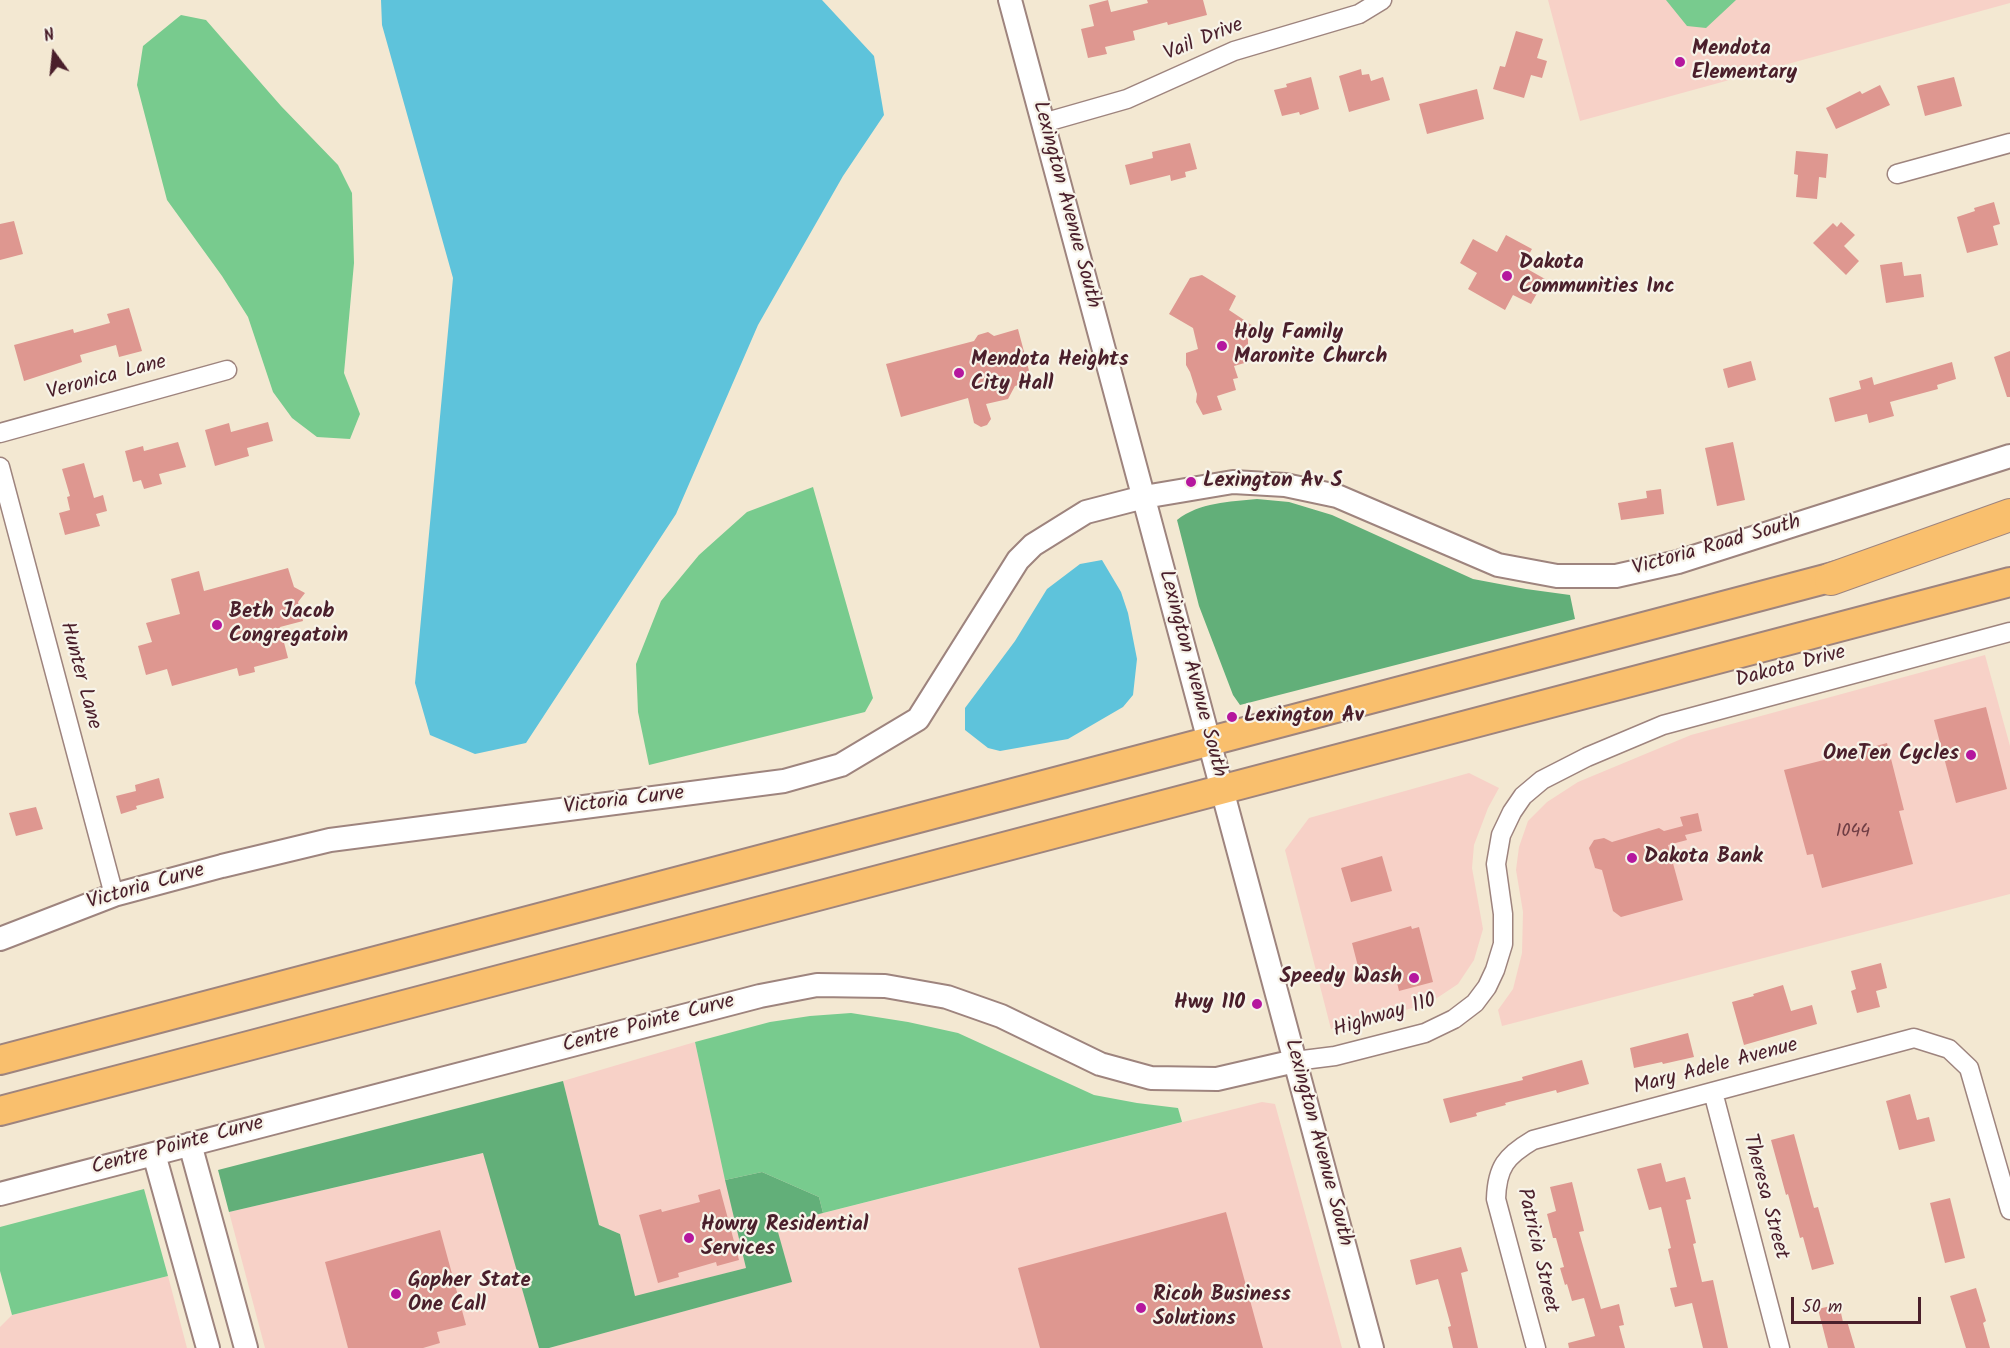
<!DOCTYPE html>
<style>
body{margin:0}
#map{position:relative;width:2010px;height:1348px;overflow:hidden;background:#f3e8d2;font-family:Kalam,sans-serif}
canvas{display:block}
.north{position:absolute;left:24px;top:24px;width:60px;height:60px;-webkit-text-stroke:4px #f7f3e8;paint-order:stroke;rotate:345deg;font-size:16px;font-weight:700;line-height:24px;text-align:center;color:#4a1f2b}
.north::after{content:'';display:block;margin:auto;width:21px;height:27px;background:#4a1f2b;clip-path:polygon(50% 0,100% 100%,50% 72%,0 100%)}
.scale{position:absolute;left:1791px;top:1297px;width:130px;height:27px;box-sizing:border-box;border:3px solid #4a1f2b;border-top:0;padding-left:8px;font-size:18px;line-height:21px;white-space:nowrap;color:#4a1f2b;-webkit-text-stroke:4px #f7f3e8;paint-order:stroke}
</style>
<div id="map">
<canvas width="2010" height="1348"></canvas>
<div class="north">N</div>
<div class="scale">50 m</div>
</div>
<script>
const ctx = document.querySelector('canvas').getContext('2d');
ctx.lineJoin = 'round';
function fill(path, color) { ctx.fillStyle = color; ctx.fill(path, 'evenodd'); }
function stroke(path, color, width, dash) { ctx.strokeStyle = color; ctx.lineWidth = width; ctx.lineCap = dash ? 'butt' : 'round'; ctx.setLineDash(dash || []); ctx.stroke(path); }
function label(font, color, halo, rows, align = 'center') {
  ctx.font = font + ' Kalam,sans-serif'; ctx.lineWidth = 4.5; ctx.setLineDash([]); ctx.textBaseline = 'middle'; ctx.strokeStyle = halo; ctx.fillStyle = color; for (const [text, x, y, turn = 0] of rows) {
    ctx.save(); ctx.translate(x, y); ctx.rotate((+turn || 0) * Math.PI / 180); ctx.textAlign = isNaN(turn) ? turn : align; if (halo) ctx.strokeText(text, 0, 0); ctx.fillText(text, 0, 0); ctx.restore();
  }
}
fill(new Path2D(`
 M1548 0H2010V3L1580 121Z
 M1985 655 2010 746V894L1502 1026 1498 1010 1513 989 1522 953 1523 912 1516 870 1519 847 1528 821 1547 802 1578 782 1691 735Z
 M1469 773 1499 788 1488 808 1474 845 1472 868 1483 929 1474 960 1458 984 1428 1004 1331 1029 1285 850 1309 818Z
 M695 1042 746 1268 635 1297 620 1234 599 1225 563 1081Z
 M1262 1102 1275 1104 1342 1348H549L791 1282 776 1225Z
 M484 1153 539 1348H265L229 1212Z
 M168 1276 187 1348H0V1327L12 1315Z`), '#f7d1c7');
fill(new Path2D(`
 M1666 0H1736L1706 28 1687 26Z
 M181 15 206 20 281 106 338 165 352 193 354 263 344 373 360 414 350 439 317 437 292 418 273 392 248 317 222 276 167 200 137 85 143 46Z
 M813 487 873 698 865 712 649 765 638 712 636 664 661 601 699 555 747 512Z
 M851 1013 908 1022 958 1033 1094 1095 1137 1103 1178 1108 1182 1122 823 1213 819 1197 762 1172 725 1180 695 1042 770 1022 810 1016Z
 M144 1189 168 1276 12 1315 0 1271V1227Z`), '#78cb8e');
fill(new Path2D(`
 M1257 499 1289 502 1332 515 1473 579 1526 589 1570 595 1575 619 1240 705 1233 695 1199 606 1177 520C1200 502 1229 502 1257 499Z
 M563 1081 599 1225 620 1234 635 1296 746 1268 725 1180 762 1172 819 1197 823 1213 776 1225 792 1282 549 1348H539L483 1153 229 1212 218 1170Z`), '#62af79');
fill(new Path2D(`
 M381 0H822L874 56 884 115 843 176 758 325 676 514 526 743 475 754 430 735 415 683 453 278 382 25Z
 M1102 560 1121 592 1128 613 1137 659 1133 695 1123 707 1068 739 1000 751 988 748 965 730V708L1015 641 1047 589 1080 564Z`), '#5ec3db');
fill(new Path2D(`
 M1108 0 1111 12 1148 3 1147 0H1203L1207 15 1168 25 1167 22 1133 31 1135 40 1105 47 1107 54 1088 58 1081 29 1094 26 1089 5Z
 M1516 31 1543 39 1537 58 1547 61 1542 78 1531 75 1524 98 1493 89 1500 66 1505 67Z
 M1361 69 1362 75 1369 74 1371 81 1383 77 1390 100 1349 112 1339 76Z
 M1311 77 1319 109 1300 115 1299 112 1282 116 1274 90 1287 87 1286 84Z
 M1954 77 1962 106 1925 116 1917 86Z
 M1880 85 1890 105 1836 129 1826 108 1860 91 1862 94Z
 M1477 89 1484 119 1427 134 1419 104Z
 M1190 143 1197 169 1185 172 1186 177 1171 181 1170 175 1130 185 1125 165 1153 158 1152 152Z
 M1796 151 1828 154 1826 178 1819 177 1817 199 1796 197 1798 175 1794 174Z
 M1994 202 2000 224 1993 226 1998 245 1967 253 1957 217 1975 211 1974 208Z
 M14 221 23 254 0 260V224Z
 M1841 222 1855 235 1844 246 1859 261 1846 275 1813 243 1833 223 1837 227Z
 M1506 235 1532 249 1522 266 1545 279 1531 304 1513 295 1505 310 1468 289 1477 273 1460 263 1473 239 1497 252Z
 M1902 262 1904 276 1921 274 1924 297 1886 303 1880 265Z
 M1202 275 1236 296 1229 310 1262 332 1248 336V362L1234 366 1238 378 1233 379 1236 390 1217 396 1222 410 1203 415 1196 402 1197 394 1190 372 1186 365V353L1198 349 1193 328 1169 314 1190 278Z
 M129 308 142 351 119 357 116 345 80 355 82 362 24 381 14 345 73 329 74 333 110 323 107 314Z
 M1018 329 1032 382 1015 386 1008 399 986 404 991 419 987 425 981 427 974 423 968 398 901 417 886 364 974 341 978 335 988 332 994 336Z
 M2010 351V397H2007L1994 357Z
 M1751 361 1756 380 1728 388 1723 369Z
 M1952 362 1956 379 1937 385 1938 389 1890 402 1894 416 1869 423 1867 414 1835 422 1829 398 1861 389 1859 381 1872 377 1874 385Z
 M268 422 273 441 247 448 249 456 215 466 205 430 229 423 231 432Z
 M178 442 186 467 159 474 162 484 144 489 141 480 133 482 125 451 143 446 144 451Z
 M1733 442 1745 500 1717 506 1705 448Z
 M84 463 94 498 103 495 107 511 96 514 100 526 65 535 59 513 70 510 67 497 70 496 62 469Z
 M1661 489 1664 514 1621 520 1618 503 1647 498 1646 491Z
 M288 568 294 587 305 593 298 602 303 621 280 627 288 658 254 667 255 672 239 676 237 668 172 686 167 669 146 675 138 646 152 642 146 623 180 614 171 579 199 571 204 591Z
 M1986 707 2007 789 1956 803 1934 720Z
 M1887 743 1904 810 1899 811 1913 864 1822 888 1813 854 1807 855 1784 770 1824 760V757L1846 751 1847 754Z
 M159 778 164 798 136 806 137 809 121 814 116 796 136 791 135 785Z
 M36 807 43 829 16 836 9 813Z
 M1698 813 1702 831 1685 835 1687 840 1668 845 1683 900 1621 917 1613 911 1602 870 1595 868 1589 848 1594 840 1604 838 1612 842 1659 828 1664 831 1683 826 1680 817Z
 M1382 856 1392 891 1351 902 1341 868Z
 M1411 926 1412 929 1419 927 1433 982 1399 991 1395 974 1362 982 1352 943Z
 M1881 963 1887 988 1876 991 1880 1007 1857 1013 1851 991 1856 989 1851 971Z
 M1783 985 1791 1011 1812 1005 1817 1024 1744 1045 1732 1002 1754 996 1753 994Z
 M1688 1033 1694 1057 1663 1064 1662 1062 1634 1068 1630 1048Z
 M1582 1060 1589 1084 1557 1093 1556 1090 1505 1103 1506 1105 1476 1113 1477 1116 1450 1123 1443 1099 1523 1080 1522 1077Z
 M1910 1094 1917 1120 1929 1117 1935 1141 1899 1150 1886 1101Z
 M1794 1134 1814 1208 1818 1207 1834 1264 1812 1270 1803 1237 1800 1238 1788 1194 1786 1195 1771 1140Z
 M1661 1163 1666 1182 1685 1177 1691 1199 1686 1200 1696 1243 1693 1244 1702 1282 1713 1280 1728 1348H1703L1692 1303 1675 1307 1670 1288 1677 1287 1668 1249 1671 1248 1661 1207 1649 1210 1637 1169Z
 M1572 1182 1584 1231 1579 1232 1601 1309 1619 1304 1624 1325 1619 1326 1625 1348H1569L1568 1343 1595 1336 1584 1298 1572 1301 1567 1284 1565 1285 1560 1268 1564 1267 1556 1238H1553L1547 1214 1556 1211 1550 1187Z
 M720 1189 739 1260 717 1266 716 1262 678 1273 679 1277 658 1283 639 1215 661 1209 662 1212 700 1202 698 1195Z
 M1950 1198 1965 1258 1945 1263 1930 1203Z
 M1226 1212 1263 1348H1040L1018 1268Z
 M440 1230 466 1325 437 1332 440 1343 423 1348H348L325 1262Z
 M1461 1247 1468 1271 1461 1273 1478 1348H1453L1448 1327 1451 1326 1438 1279 1416 1285 1410 1260Z
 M1976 1288 1986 1321 1983 1323 1990 1348H1966L1950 1296Z
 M1839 1304 1843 1322 1847 1321 1855 1348H1828L1818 1309Z`), '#de9790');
const minor = new Path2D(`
 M1043 123 1127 99 1234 51 1359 14 1382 0
 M1897 174 2010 143
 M0 433 227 370
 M0 467 114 895
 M1295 1061 1335 1056 1425 1033 1454 1019 1475 1003 1487 987 1495 970 1503 944V914L1496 864 1501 835 1512 812 1523 796 1542 780 1587 757 1663 725 2010 632
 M1713 1092 1780 1348
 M1536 1348 1496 1199C1497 1167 1506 1156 1533 1140L1914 1038 1949 1049 1969 1068 2010 1210`);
const tertiary = new Path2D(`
 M1010 0 1372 1348
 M0 939 114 895 222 866 330 840 784 781 841 765 918 719 1018 560 1033 545 1086 512 1144 497 1233 482 1285 485 1337 496 1498 565 1557 576H1616L1678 562 2010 456
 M190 1144 246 1348
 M154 1154 208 1348
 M0 1194 760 996 817 985 885 986 947 997 1001 1016 1100 1064 1151 1078 1217 1079 1295 1061`);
const trunk = new Path2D(`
 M0 1060 1852 572
 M0 1111C670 935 1341 763 2010 582`);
const motorway = new Path2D(`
 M1831 579 2010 515`);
stroke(minor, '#9e847e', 21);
stroke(tertiary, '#9e847e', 26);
stroke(trunk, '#9e847e', 32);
stroke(motorway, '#9e847e', 34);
stroke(minor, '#fff', 18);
stroke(tertiary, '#fff', 22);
stroke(trunk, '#f9bf6d', 28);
stroke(motorway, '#f9bf6d', 32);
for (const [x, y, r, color] of [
 [1680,62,6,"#b5179e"],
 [1507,276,6,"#b5179e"],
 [1222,346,6,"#b5179e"],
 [959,373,6,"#b5179e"],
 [1191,482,6,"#b5179e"],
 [217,625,6,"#b5179e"],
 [1232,717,6,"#b5179e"],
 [1971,755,6,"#b5179e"],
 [1632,858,6,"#b5179e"],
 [1414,978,6,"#b5179e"],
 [1257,1004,6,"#b5179e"],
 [689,1238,6,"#b5179e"],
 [396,1294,6,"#b5179e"],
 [1141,1308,6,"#b5179e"]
]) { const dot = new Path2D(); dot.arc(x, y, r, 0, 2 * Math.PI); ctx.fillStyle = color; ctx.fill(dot); stroke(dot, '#f7f3e8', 2); }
label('18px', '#6f3d44', null, [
 ["1044",1853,833]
]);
label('21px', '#4a1f2b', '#f7f3e8', [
 ["Vail Drive",1204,41,-22],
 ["Lexington Avenue South",1065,205,75],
 ["Veronica Lane",107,379,-15],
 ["Victoria Road South",1717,547,-16],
 ["Dakota Drive",1791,668,-15],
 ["Lexington Avenue South",1191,674,75],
 ["Hunter Lane",79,676,75],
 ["Victoria Curve",624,802,-7],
 ["Victoria Curve",146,888,-16],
 ["Highway 110",1385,1017,-17],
 ["Centre Pointe Curve",649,1025,-15],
 ["Mary Adele Avenue",1716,1068,-15],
 ["Lexington Avenue South",1317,1143,75],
 ["Centre Pointe Curve",178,1147,-15],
 ["Theresa Street",1764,1197,75],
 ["Patricia Street",1536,1251,77]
]);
label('bold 21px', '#4a1f2b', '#f7f3e8', [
 ["Mendota",1692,50],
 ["Elementary",1692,74],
 ["Dakota",1519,264],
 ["Communities Inc",1519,288],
 ["Holy Family",1234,334],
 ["Maronite Church",1234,358],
 ["Mendota Heights",971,361],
 ["City Hall",971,385],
 ["Lexington Av S",1203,482],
 ["Beth Jacob",229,613],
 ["Congregatoin",229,637],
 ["Lexington Av",1244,717],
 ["OneTen Cycles",1959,755,"right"],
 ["Dakota Bank",1644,858],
 ["Speedy Wash",1402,978,"right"],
 ["Hwy 110",1245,1004,"right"],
 ["Howry Residential",701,1226],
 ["Services",701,1250],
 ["Gopher State",408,1282],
 ["One Call",408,1306],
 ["Ricoh Business",1153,1296],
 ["Solutions",1153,1320]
], 'left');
</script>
